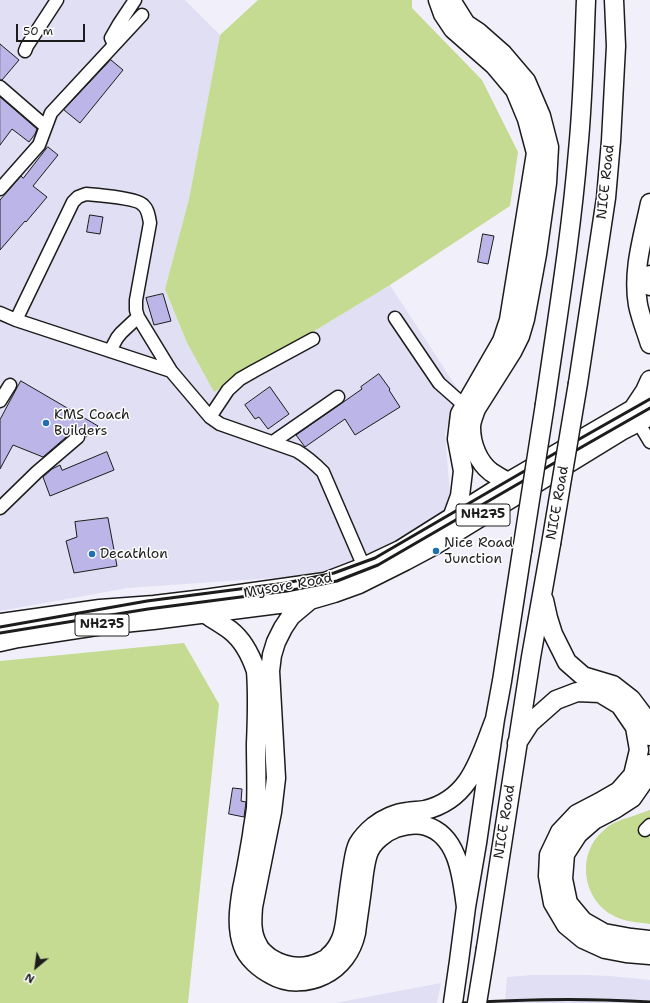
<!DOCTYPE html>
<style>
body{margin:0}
#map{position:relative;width:650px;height:1003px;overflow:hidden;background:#f1f0fa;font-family:"Shantell Sans",sans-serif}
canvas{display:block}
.north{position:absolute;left:16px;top:947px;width:40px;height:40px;-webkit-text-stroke:3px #fff;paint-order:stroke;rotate:209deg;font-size:11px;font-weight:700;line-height:16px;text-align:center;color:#1c1c1c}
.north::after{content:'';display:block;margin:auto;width:14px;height:18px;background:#1c1c1c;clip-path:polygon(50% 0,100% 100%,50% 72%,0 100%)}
.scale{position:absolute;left:16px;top:24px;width:69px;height:18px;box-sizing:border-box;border:2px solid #1c1c1c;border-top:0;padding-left:5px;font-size:12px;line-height:14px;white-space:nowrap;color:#1c1c1c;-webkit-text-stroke:3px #fff;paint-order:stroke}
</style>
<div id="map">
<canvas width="650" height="1003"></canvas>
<div class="north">N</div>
<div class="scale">50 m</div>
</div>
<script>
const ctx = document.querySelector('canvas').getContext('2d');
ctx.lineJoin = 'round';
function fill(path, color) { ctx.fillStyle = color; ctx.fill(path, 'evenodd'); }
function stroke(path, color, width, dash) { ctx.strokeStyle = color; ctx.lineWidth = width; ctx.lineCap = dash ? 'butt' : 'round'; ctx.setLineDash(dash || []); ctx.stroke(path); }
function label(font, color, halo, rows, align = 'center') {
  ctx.font = font + ' "Shantell Sans",sans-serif'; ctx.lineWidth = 3; ctx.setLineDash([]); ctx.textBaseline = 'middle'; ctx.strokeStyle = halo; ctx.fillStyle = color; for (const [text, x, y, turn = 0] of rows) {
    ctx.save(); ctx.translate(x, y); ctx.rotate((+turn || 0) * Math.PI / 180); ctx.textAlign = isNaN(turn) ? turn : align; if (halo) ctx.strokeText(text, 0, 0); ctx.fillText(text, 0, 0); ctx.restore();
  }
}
fill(new Path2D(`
 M0 0H185L220 35 189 199 165 289 187 343 214 392 390 285 459 391 445 434 450 494 443 515 379 552 331 574 128 588 0 611Z
 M532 975H584L611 976 650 980V1003H505L507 977Z
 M441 983 437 1003H335Z`), '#e1dff4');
fill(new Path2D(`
 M258 0H412V8L482 80 518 152 510 206 390 285 214 392 187 343 165 289 189 199 220 35Z
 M184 643 219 704 188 1003H0V661Z
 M650 810V924C638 922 625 922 614 916 582 900 576 854 603 831 611 823 620 820 630 817 637 815 643 812 650 810Z`), '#c4db91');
const building = new Path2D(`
 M0 44 19 60 2 80H0Z
 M111 60 123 70 80 123 64 110Z
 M0 97 37 129 35 134 29 142 12 129 0 145Z
 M48 147 58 155 33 186 47 197 26 222 25 221 0 250V200L21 176 23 178Z
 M90 215 103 217 100 234 87 232Z
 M483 234 494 236 488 264 478 262Z
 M163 294 171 321 154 325 146 298Z
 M379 374 390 389 389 390 400 407 355 435 345 419 305 447 296 435 342 403 362 389 361 387Z
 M21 381 98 426 86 437 84 432 81 430H77L73 431 43 457 13 445 0 469V420Z
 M270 387 289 414 268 429 259 417 255 419 245 405Z
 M107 452 114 470 50 496 43 477 52 469 60 465 62 470Z
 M108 518 117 566 74 573 66 541 77 537 75 522Z
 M233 788 242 789 241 801 246 802 244 817 229 814Z`);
fill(building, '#bbb6e7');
stroke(building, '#1c1c1c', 1);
const minor = new Path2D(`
 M114 45 111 38 119 24 135 0
 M25 51 27 46 57 0
 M0 87 45 126
 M0 189 39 145 51 113 142 15
 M0 313 16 320 171 371 138 317 136 310V300L150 223C149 217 148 209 143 205 137 198 97 195 86 194L78 197 73 202 16 320
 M395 318 439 383 465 406
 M110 351 117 338 121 333 138 317
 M171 371 210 417 220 424 297 451C307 457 315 464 323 472L364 567
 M0 401 10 385
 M210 417 228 390 240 379 254 371 313 339
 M638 422 650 442
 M273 442 338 397
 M0 508 37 472 78 437
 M645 830 650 825`);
const highway = new Path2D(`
 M438 0 443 14 453 29 494 65 515 90 527 119 536 153 509 320 502 341 460 414 457 439 463 471 460 496 452 518
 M452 0 454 5 466 24 478 32 503 54 526 81 541 116 549 147 547 183 537 254 525 319 520 336 512 352 476 409C474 415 471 421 471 427 471 444 478 462 491 472 497 476 502 479 508 482
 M650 203C643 237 632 271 638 305 641 319 646 331 650 344
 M650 275V286
 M578 383 606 198 611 141 616 46 614 0
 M545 404C557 320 571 236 578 151 583 101 584 51 586 0
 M633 409 645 391 650 380
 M310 600 291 616 283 628 276 642 272 655 270 671 276 778 272 812 253 907C252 920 251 933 258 945 260 950 265 954 270 958 286 968 304 970 322 961 324 960 327 959 329 956 334 952 338 946 341 939 344 932 345 923 346 915 348 898 350 881 353 864 354 858 355 850 358 844 362 837 368 831 374 826 383 819 396 813 407 812 413 811 419 811 425 810 471 799 480 757 495 719
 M544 600 548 618 553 634 567 662 583 676 613 685 631 699 646 719 650 736
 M204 613C213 619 222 624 230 630 243 640 251 656 256 671 258 696 257 720 256 744 256 765 257 787 256 808 255 817 253 826 252 835 249 853 246 871 242 889 239 907 236 928 243 946 247 958 260 969 272 975 287 984 308 983 324 975 341 967 352 951 356 933 358 916 361 899 363 881 364 873 365 863 368 854 372 842 385 832 396 828 406 825 416 823 426 826 459 836 462 878 466 907
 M0 623 100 609 154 605 204 599 325 582 364 567 400 550 508 482 633 409 650 401
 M0 642 18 638 103 625 153 620 310 600 334 593 359 584 405 561 435 545 621 431 650 416
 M517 743 530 723 556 700 577 692 600 693 620 705 635 727 639 750 633 775 619 791 600 802 577 814 560 832 549 855 548 876 553 903 566 925 583 939 605 949 626 953 650 955
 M650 764 646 778 632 798 615 809 594 820 578 834 565 854 563 879 568 903 583 921 604 933 631 938 650 940
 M486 948 531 657 551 544
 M453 1003 459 961 466 907 477 843 495 719 502 681 522 551`);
stroke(minor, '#1c1c1c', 15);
stroke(highway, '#1c1c1c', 21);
stroke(minor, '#fff', 12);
stroke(highway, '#fff', 18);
stroke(new Path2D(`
 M0 627 147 601 286 583 334 573 375 558 583 437 650 399
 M0 633 148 609 287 591 337 581 378 565 587 444 650 408
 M463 1003C525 999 588 998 650 1002`), '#1c1c1c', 3);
const highwayBridge = new Path2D(`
 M551 544 578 383
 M522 551 545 404
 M477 1003 486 948`);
stroke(highwayBridge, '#1c1c1c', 21, []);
stroke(highwayBridge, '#fff', 18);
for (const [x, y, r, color] of [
 [46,423,4,"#1f6fb2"],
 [436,551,4,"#1f6fb2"],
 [92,554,4,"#1f6fb2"]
]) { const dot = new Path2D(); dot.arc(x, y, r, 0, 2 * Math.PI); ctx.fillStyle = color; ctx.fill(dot); stroke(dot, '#fff', 1.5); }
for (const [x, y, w] of [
 [483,515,54],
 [102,625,54]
]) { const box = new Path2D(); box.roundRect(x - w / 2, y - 11, w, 22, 3); ctx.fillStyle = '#fff'; ctx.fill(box); stroke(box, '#1c1c1c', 1); }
label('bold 13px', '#1c1c1c', null, [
 ["NH275",483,515],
 ["NH275",102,625]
]);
label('14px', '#1c1c1c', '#fff', [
 ["NICE Road",606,182,-84],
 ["NICE Road",558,503,-80],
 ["Mysore Road",288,586,-10],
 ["NICE Road",505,822,-81]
]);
label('14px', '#1c1c1c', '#fff', [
 ["KMS Coach",54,415],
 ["Builders",54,431],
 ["Nice Road",444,543],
 ["Junction",444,559],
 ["Decathlon",100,554]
], 'left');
</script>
